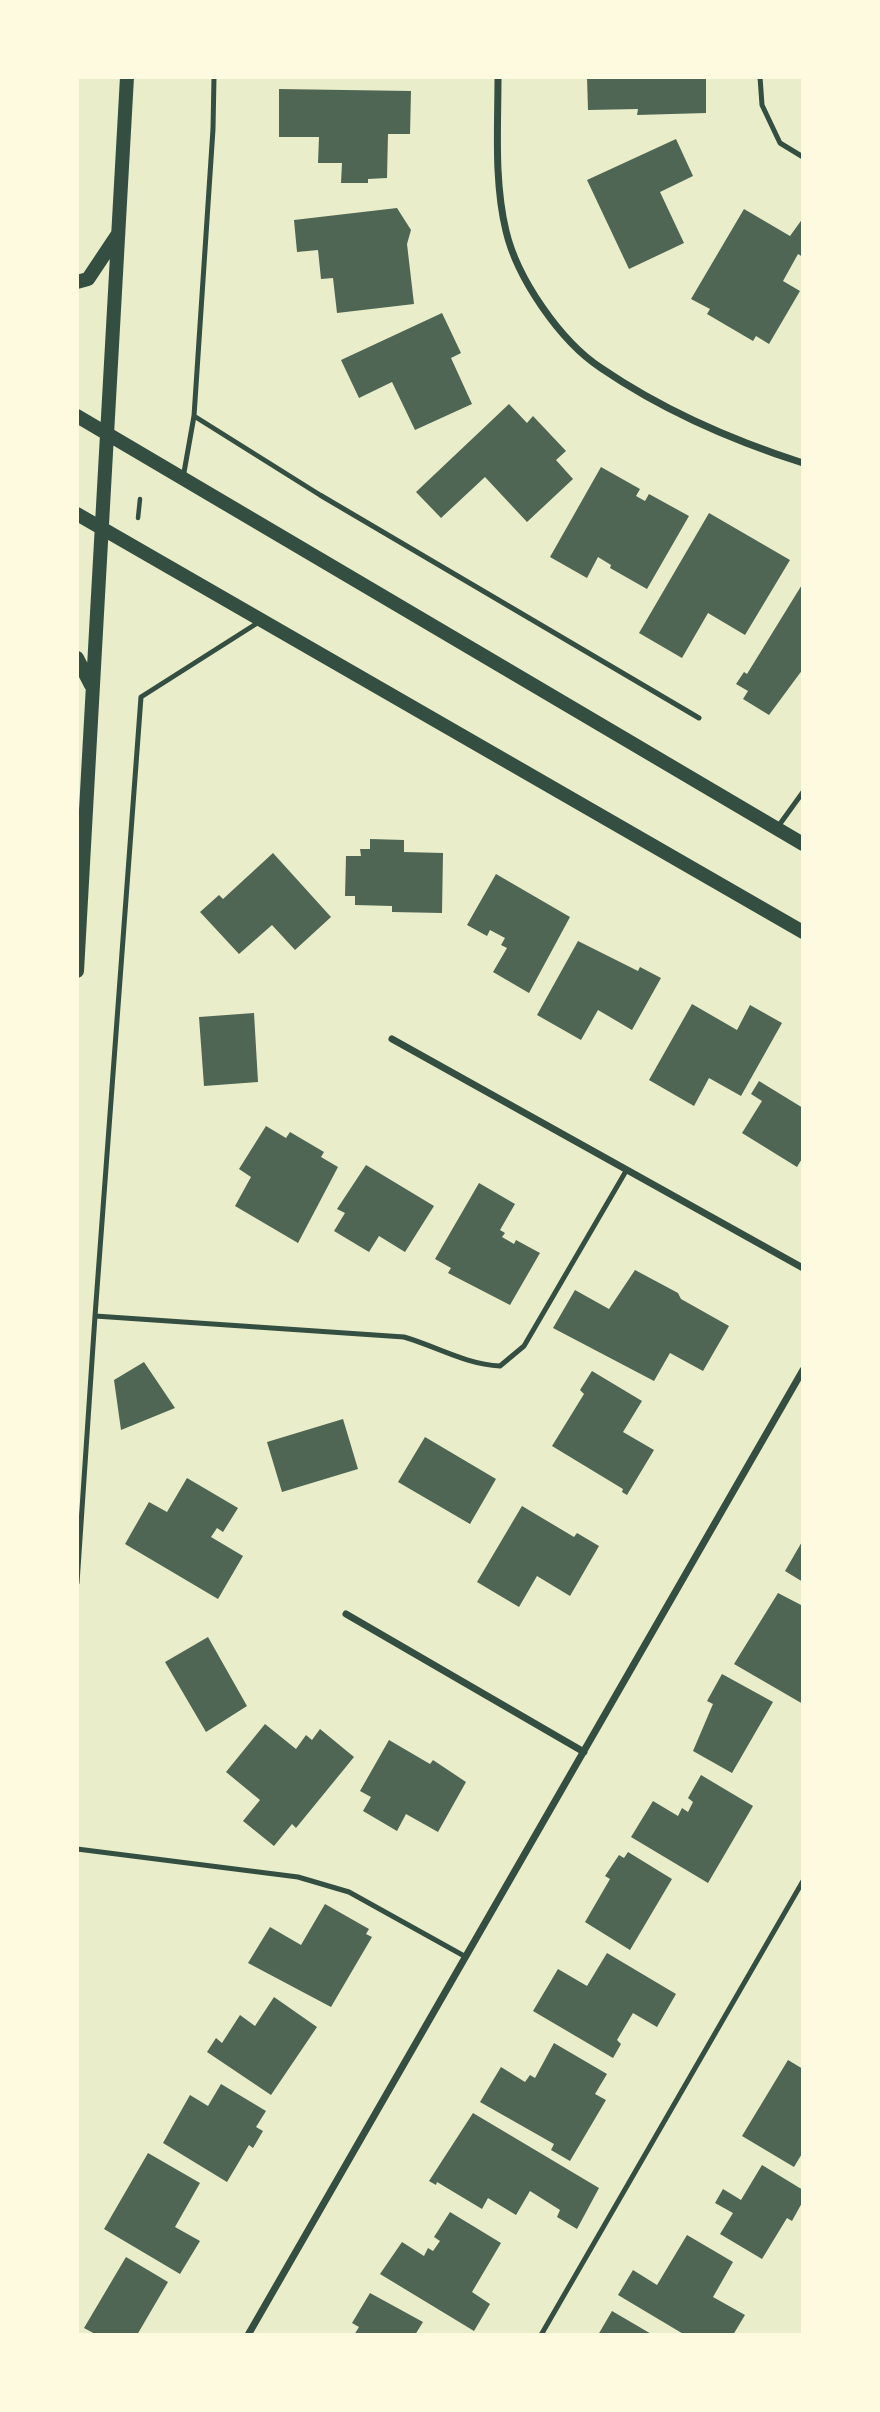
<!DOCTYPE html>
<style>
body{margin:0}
#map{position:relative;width:880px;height:2412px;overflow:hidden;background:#e9edc9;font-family:Ubuntu,sans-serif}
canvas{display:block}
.frame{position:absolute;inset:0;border:79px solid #fefae0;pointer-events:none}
</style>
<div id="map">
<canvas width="880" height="2412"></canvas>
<div class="frame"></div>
</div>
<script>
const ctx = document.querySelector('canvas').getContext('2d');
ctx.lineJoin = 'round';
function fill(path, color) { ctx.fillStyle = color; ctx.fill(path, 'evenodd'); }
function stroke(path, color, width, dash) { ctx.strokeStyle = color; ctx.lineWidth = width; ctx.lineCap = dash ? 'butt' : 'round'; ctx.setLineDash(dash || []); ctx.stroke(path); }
fill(new Path2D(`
 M587 77H706V113L637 115 638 109 588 110Z
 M279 89 411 91 410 134H388L387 178 368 179V183H341L342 163H318L319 137H279Z
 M676 139 693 176 660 192 684 243 629 269 587 180Z
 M397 208 411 230 407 244 414 304 337 313 333 278 321 279 318 250 297 252 294 220Z
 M744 209 790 236 803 218V257L798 254 783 281 800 291 769 344 756 336 753 341 707 314 710 309 691 299Z
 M442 313 461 353 451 358 472 404 415 430 392 382 359 398 341 360Z
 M509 404 527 423 533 416 566 451 556 460 573 479 527 522 485 477 441 518 416 492Z
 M601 467 640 489 636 496 645 501 649 494 689 516 647 589 610 568 611 565 598 557 587 578 550 557Z
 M709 513 790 560 745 635 708 613 682 658 639 633Z
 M803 583V669L769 715 743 699 748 691 736 684 744 672 747 674Z
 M370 839 404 840V852L443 853 442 913 392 912V906L355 905V896H345L346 856H361L360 849H370Z
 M273 853 331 917 295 950 272 925 239 954 200 912 219 895 223 899Z
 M496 874 570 917 529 993 493 972 507 948 501 945 505 938 490 930 487 936 467 925Z
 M578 941 638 971 640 967 661 978 632 1030 598 1010 581 1040 537 1015Z
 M692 1004 737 1030 750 1005 782 1023 741 1096 709 1078 694 1106 649 1080Z
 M254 1013 258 1082 204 1086 199 1017Z
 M759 1081 803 1108V1157L797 1167 742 1133 762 1101 751 1094Z
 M266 1126 286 1138 290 1132 324 1152 321 1157 338 1167 298 1243 235 1206 251 1177 239 1169Z
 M366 1165 434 1206 405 1252 379 1236 369 1252 334 1231 345 1213 337 1209Z
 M479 1183 515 1204 500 1230 505 1233 502 1237 514 1244 516 1240 540 1253 510 1305 448 1273 451 1268 435 1259Z
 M635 1270 678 1293 681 1299 729 1326 703 1371 670 1353 654 1381 553 1328 575 1290 609 1309Z
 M144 1362 175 1408 121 1430 114 1380Z
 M592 1371 642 1401 623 1432 654 1450 627 1495 622 1492 623 1489 552 1446 584 1394 580 1390Z
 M343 1419 358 1469 282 1492 267 1442Z
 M425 1437 496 1479 470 1524 398 1482Z
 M187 1478 238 1508 223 1532 217 1528 211 1537 243 1556 218 1599 125 1544 149 1502 167 1512Z
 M522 1506 574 1537 577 1533 599 1546 570 1596 537 1576 519 1607 477 1582Z
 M803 1540V1582L785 1571Z
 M778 1593 803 1606V1704L734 1664Z
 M208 1637 247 1706 206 1732 165 1662Z
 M722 1674 773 1702 732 1773 693 1751 713 1704 707 1701Z
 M265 1724 296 1749 306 1735 312 1740 320 1729 354 1757 296 1828 292 1824 274 1846 243 1821 260 1800 226 1772Z
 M389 1740 430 1764 433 1760 466 1782 438 1832 406 1814 397 1831 363 1811 371 1797 360 1791Z
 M701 1775 753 1806 708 1883 631 1837 653 1801 678 1816 682 1808 688 1812 693 1802 688 1798Z
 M628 1852 672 1879 630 1950 585 1922 610 1879 605 1876 619 1855 624 1858Z
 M325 1904 369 1929 366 1934 372 1937 331 2007 248 1963 270 1927 301 1945Z
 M607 1953 676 1994 657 2027 633 2013 617 2040 621 2044 613 2058 533 2011 558 1969 587 1986Z
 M274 1997 317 2027 271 2095 207 2052 216 2038 222 2043 240 2015 255 2026Z
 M554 2043 607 2074 595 2094 606 2100 570 2161 551 2150 554 2144 480 2102 501 2067 525 2082 530 2075 535 2078Z
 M788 2060 803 2069V2152L794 2167 742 2136Z
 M221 2084 266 2111 256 2127 263 2131 253 2148 249 2145 227 2182 163 2143 190 2095 208 2106Z
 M473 2113 599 2188 577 2229 557 2217 560 2210 530 2191 516 2215 488 2198 482 2209 437 2182 436 2185 429 2181Z
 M148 2153 200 2183 175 2227 200 2241 180 2274 104 2229Z
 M762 2165 803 2190V2201L792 2221 787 2218 762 2259 720 2234 733 2213 715 2203 723 2189 741 2200Z
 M450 2212 501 2243 472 2292 490 2304 474 2331 380 2274 402 2242 424 2256 428 2248 433 2251 440 2241 434 2237Z
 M687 2235 733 2262 713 2297 745 2315 733 2335H685L618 2295 633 2270 657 2285Z
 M126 2257 168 2282 137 2335H97L84 2328Z
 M370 2293 423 2322 415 2335H354L359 2327 352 2323Z
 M612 2311 653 2335H598Z`), '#4f6655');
stroke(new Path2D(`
 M138 518 140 499`), '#344e41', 4.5);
stroke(new Path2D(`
 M760 77 762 105 780 143 803 157
 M194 416 320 495 699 718
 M183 478 194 416 213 129 214 77
 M259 622 141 697 95 1316 404 1337C438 1347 465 1364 500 1366L524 1346 626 1171
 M777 828 803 792
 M77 1583 95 1316
 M77 1849 298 1877 349 1892 466 1957
 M541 2335 803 1881`), '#344e41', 5);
stroke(new Path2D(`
 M498 77C498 128 494 181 506 231 517 278 560 341 601 368 661 409 734 441 803 463
 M392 1039 803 1268
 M346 1614 584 1752
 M248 2335 803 1370`), '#344e41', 7);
stroke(new Path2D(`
 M77 282 88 279 118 234
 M77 416 803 844
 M77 514 803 932
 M77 658 91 685
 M77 971 127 77`), '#344e41', 14);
</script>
